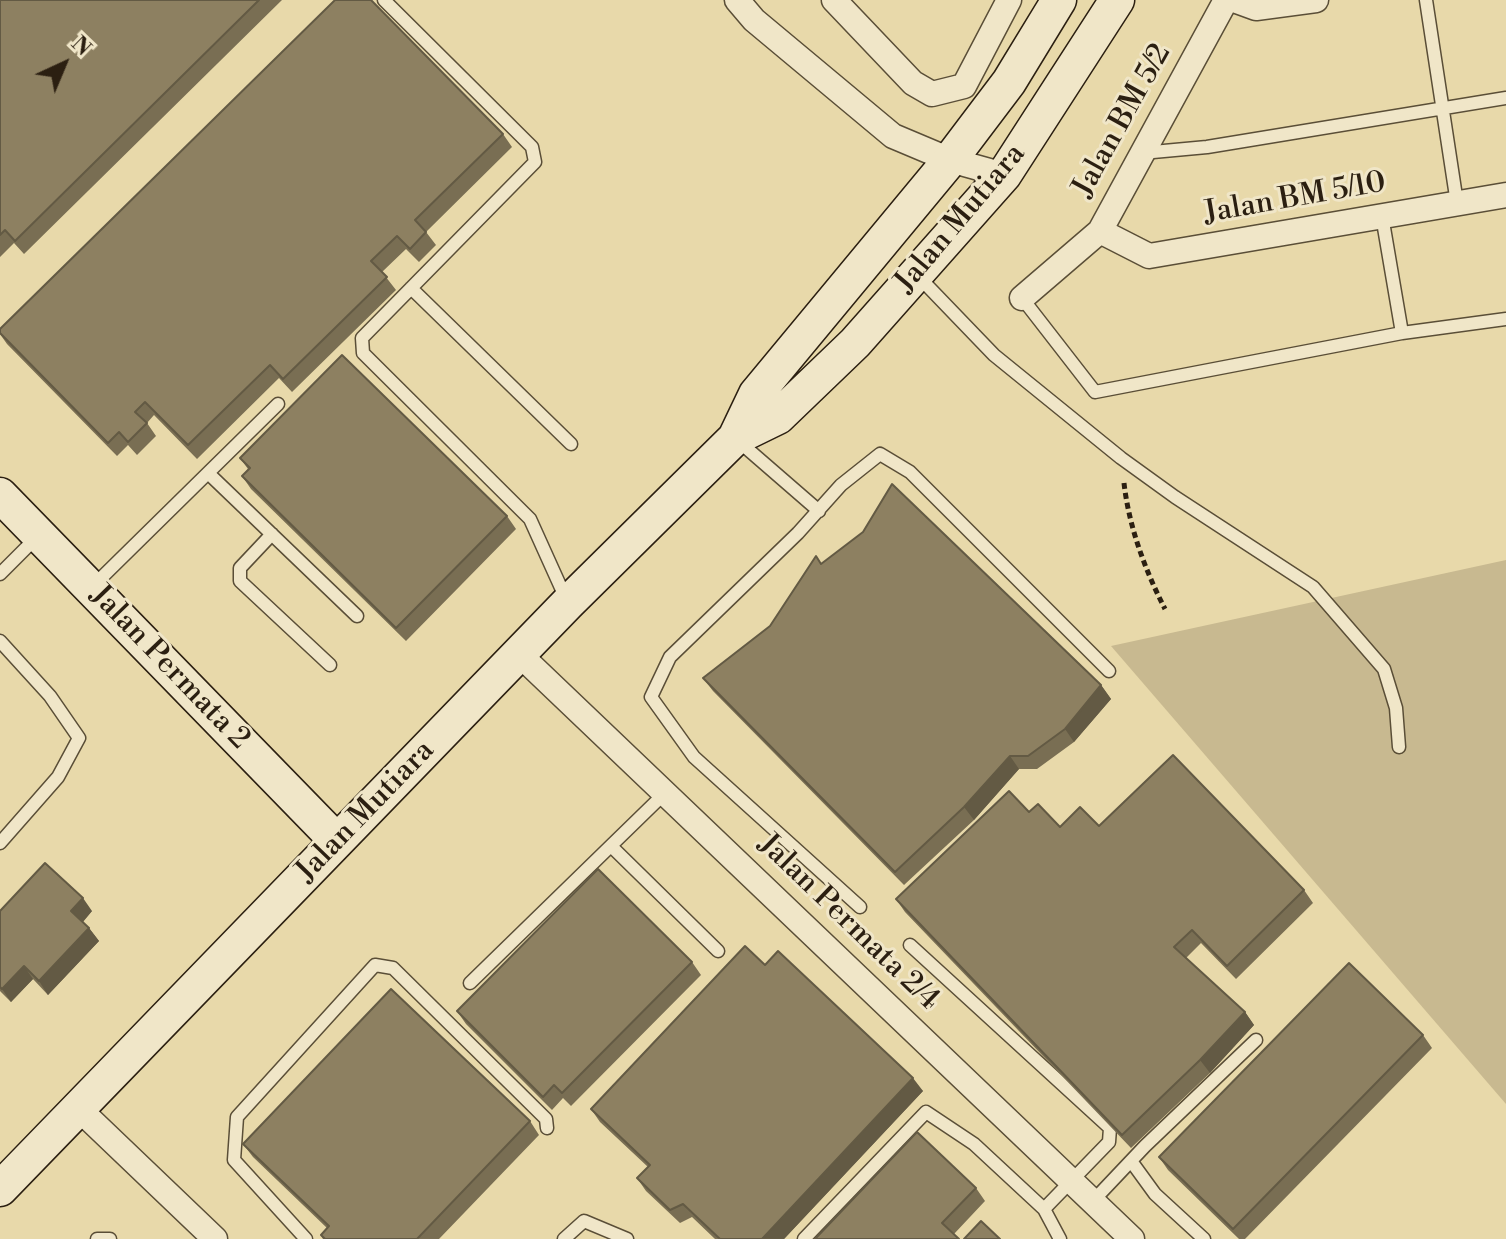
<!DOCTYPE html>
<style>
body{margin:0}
#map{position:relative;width:1506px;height:1239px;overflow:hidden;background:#e8d9aa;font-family:"Libre Bodoni",serif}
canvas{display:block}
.north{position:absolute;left:24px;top:24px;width:80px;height:80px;-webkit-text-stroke:6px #f0e6c8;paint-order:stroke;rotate:44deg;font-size:22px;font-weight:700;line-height:32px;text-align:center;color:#2b1f11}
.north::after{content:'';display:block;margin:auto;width:28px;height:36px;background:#2b1f11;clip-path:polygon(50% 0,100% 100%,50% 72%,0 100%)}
</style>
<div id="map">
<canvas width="1506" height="1239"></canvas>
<div class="north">N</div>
</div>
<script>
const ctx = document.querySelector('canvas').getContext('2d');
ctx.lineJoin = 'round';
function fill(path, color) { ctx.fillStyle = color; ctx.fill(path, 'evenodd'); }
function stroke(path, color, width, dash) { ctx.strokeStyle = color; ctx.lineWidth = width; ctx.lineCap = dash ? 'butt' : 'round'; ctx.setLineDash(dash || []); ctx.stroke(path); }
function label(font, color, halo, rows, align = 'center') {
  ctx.font = font + ' "Libre Bodoni",serif'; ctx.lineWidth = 6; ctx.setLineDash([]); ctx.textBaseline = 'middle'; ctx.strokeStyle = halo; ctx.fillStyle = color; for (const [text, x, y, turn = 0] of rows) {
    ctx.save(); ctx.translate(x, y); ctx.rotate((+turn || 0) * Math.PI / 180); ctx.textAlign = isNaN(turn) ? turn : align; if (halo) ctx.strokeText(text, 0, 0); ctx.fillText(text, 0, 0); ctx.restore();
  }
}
fill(new Path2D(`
 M1506 560V1104L1111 646Z`), '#c8b990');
const lane = new Path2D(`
 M384 0 532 147 535 162 362 338 363 353 530 519 567 601
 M1426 0 1457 203
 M1142 153 1207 147 1506 98
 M1382 216 1402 333
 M917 275 994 355 1121 458 1175 497 1313 587 1384 669 1396 708 1399 747
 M411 288 571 444
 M1022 298 1095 392 1402 333 1506 319
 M736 439 819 511
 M208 473 357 616
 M272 534 240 568V581L330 665
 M0 574 37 537
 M93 586 278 404
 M0 641 50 696 79 738 58 777 0 843
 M611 846 718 951
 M860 907 694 757 651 697 670 657 798 533 841 485 880 454 910 472 1109 671
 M470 983 665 793
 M1131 1161 1155 1194 1204 1239
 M1093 1201 1145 1146 1256 1040
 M1044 1209 1060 1239
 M97 1239H110
 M306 1239 234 1160 237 1117 375 965 393 968 546 1119 547 1128
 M564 1239 584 1221 627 1239
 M804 1239 926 1112 974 1144 1044 1209 1109 1142 1110 1128 910 945`);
const street = new Path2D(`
 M737 0 754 20 893 136 950 160 1004 175
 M834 0 913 83 932 94 964 86 1009 0
 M1234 0 1256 8 1316 0
 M1100 231 1149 256 1506 195
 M1022 298 1100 231 1226 0
 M519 654 1132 1239
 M78 1108 215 1239`);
const secondary = new Path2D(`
 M735 438 756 394 950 160 1009 82 1059 0
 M0 495 337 841
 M0 1189 568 603 735 438 778 417 855 343 1004 175 1117 0`);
stroke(lane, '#5a4e37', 15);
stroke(street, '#5a4e37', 27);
stroke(secondary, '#2b1f11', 37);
stroke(new Path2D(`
 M1124 483C1129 527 1145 570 1165 609`), '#2b1f11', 5, [6, 4]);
stroke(lane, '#f0e6c8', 12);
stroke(street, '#f0e6c8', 24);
stroke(secondary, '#f0e6c8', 34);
fill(new Path2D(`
 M0 0H282L24 254 14 243 0 257Z
 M503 134 512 147 426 232 436 245 419 262 406 249 382 272 396 290 292 392 279 378 197 459 154 415 147 423 156 436 137 455 128 445 117 456 7 344 0 334V329Z
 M240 458 507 516 516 529 406 641 251 489 242 476 248 469Z
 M821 564 1101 685 1111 699 1074 742 1037 769H1019L974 820 904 885 713 691 703 678 770 626Z
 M1099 826 1304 890 1313 903 1236 979 1201 943 1186 958 1245 1012 1254 1025 1210 1073 1131 1148 905 912 896 899 1060 827Z
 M0 911H92L83 922 89 928 99 941 48 995 33 979 11 1002 0 991Z
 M692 962 701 975 571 1106 563 1098 552 1110 466 1024 457 1011Z
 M765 965 923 1091 784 1239H715L692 1217 680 1223 646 1191 637 1178 648 1167 600 1122 591 1109Z
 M1423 1035 1432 1048 1245 1239H1239L1168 1170 1159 1157Z
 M530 1121 539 1135 439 1239H323L321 1235 327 1228 253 1157 243 1144Z
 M976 1188 985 1201 954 1234 815 1239Z`), '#796e53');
fill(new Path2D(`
 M1101 685 1111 699 1074 742 1065 729Z
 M1010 756 1019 769 974 820 964 807Z
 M83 898 92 911 80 925 71 911Z
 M89 928 99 941 48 995 39 981Z
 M24 966 33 979 11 1002 2 989Z
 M1245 1012 1254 1025 1210 1073 1200 1060Z
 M913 1078 923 1091 784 1239H762Z`), '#635a44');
const building = new Path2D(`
 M0 0H259L15 241 5 230 0 235Z
 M335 0H371L503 134 415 220 426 232 410 249 397 236 371 261 387 277 283 379 270 365 188 445 145 402 135 412 147 423 128 442 119 432 108 443 0 333V329Z
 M342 355 507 516 396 628 242 476 250 468 240 458Z
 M892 484 1101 685 1065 729 1028 756H1010L964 807 895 872 703 678 770 626 816 556 821 564 863 532Z
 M1173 755 1304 890 1227 966 1192 930 1174 947 1245 1012 1200 1060 1122 1135 896 899 1009 791 1029 812 1038 804 1060 827 1080 807 1099 826Z
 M45 863 83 898 71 911 89 928 39 981 24 966 2 989 0 987V911Z
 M598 869 692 962 562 1093 554 1085 543 1097 457 1011Z
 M745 946 765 965 778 951 913 1078 762 1239H720L683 1204 670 1210 637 1178 650 1165 591 1109Z
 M1349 963 1423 1035 1233 1229 1159 1157Z
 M391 989 530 1121 417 1239H325L321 1235 329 1226 243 1144Z
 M917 1132 976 1188 942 1223 959 1239H815Z
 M981 1221 1000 1239H964Z`);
fill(building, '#8d8061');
stroke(building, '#635a44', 2);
label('30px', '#2b1f11', '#f0e6c8', [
 ["Jalan BM 5/2",1123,121,-61],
 ["Jalan BM 5/10",1295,199,-10],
 ["Jalan Mutiara",961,219,-50],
 ["Jalan Permata 2",169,668,46],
 ["Jalan Mutiara",366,812,-46],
 ["Jalan Permata 2/4",848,923,44]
]);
</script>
